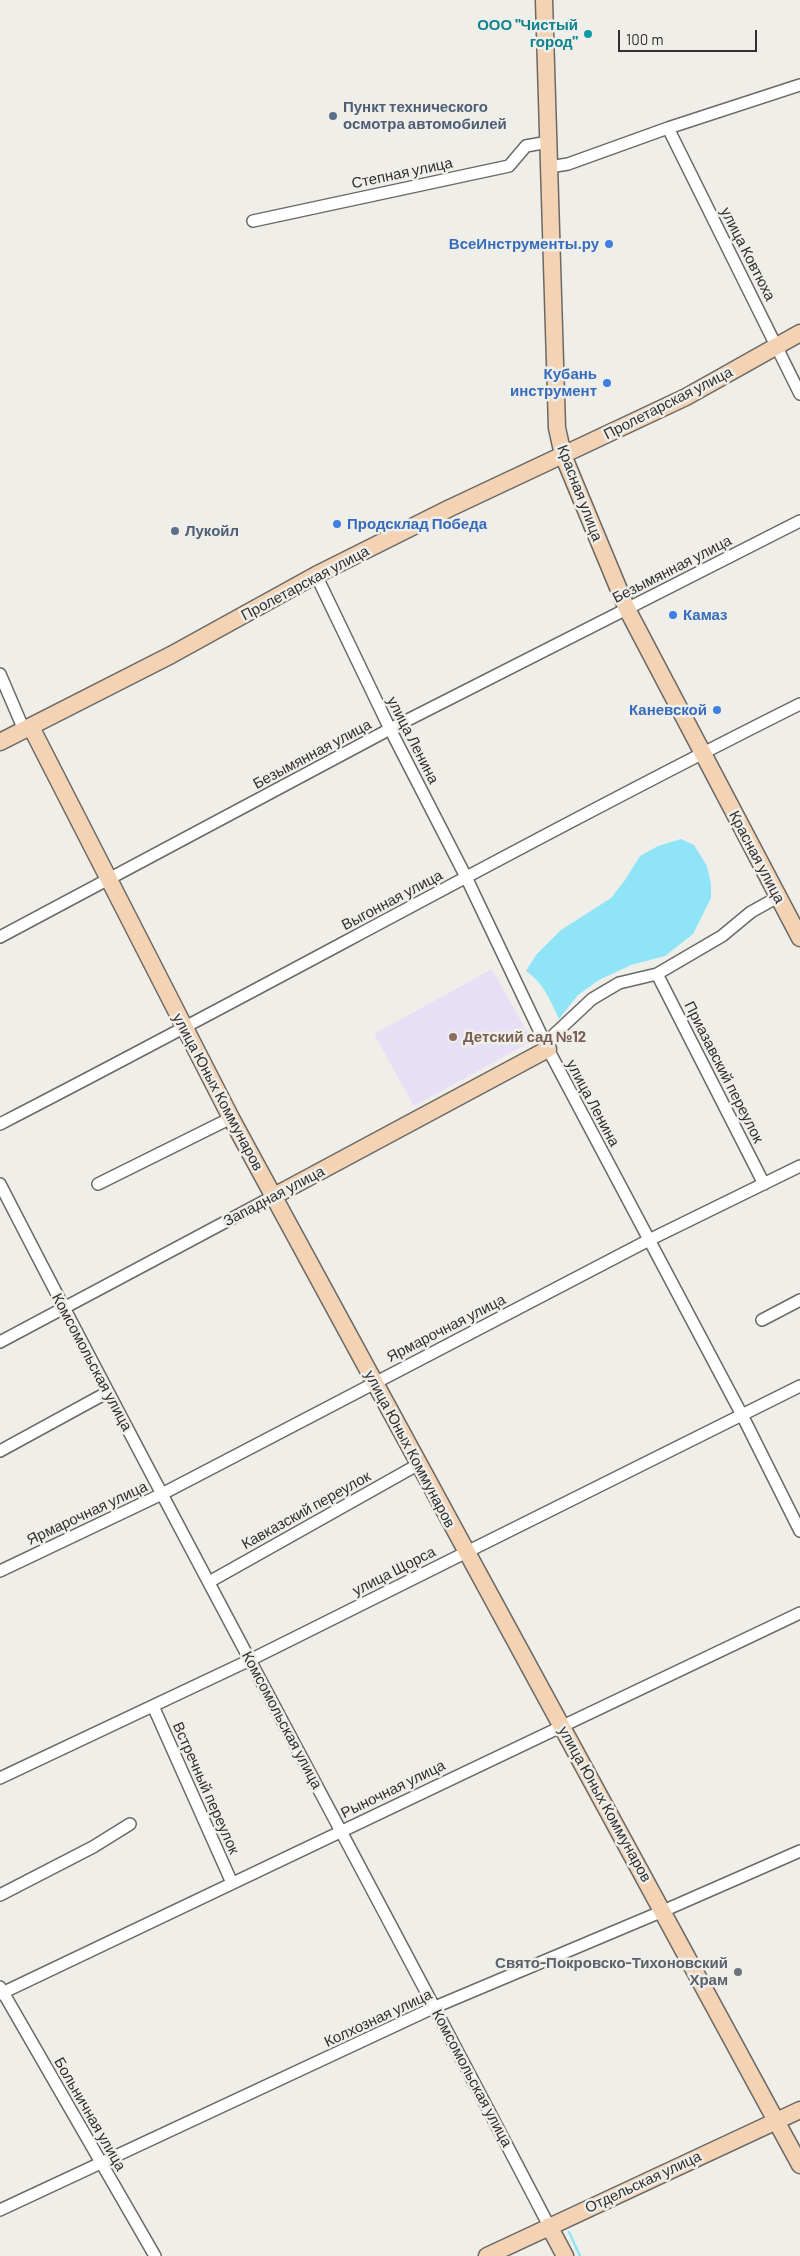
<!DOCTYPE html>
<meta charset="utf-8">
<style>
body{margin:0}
#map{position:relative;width:800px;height:2256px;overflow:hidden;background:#efeee8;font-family:Barlow,sans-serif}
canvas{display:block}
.scale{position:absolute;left:618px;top:30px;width:139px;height:22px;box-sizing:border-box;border:2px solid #31302e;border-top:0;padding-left:6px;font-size:15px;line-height:18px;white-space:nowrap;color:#31302e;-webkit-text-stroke:4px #efeee8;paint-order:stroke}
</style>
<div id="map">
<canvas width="800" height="2256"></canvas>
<div class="scale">100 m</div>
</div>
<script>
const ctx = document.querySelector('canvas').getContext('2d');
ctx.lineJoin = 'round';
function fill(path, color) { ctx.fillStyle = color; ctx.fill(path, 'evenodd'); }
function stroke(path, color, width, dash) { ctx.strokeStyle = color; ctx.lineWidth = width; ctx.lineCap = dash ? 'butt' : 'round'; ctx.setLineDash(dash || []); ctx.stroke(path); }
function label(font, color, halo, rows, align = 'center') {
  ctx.font = font + ' Barlow,sans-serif'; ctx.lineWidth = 5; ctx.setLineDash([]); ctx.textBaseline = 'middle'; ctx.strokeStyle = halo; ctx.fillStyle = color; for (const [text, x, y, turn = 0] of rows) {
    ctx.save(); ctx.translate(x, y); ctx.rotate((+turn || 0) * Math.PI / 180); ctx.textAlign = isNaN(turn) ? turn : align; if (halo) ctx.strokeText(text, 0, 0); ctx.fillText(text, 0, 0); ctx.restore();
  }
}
fill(new Path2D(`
 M492 969 532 1041 414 1106 374 1034Z`), '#e5e0f6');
fill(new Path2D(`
 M681 839 694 845 707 866 711 884V898L693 934 665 956 631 965 599 980 578 995 559 1019C550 1000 543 982 526 971L536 955 561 930 611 898 625 880 640 856 658 846Z`), '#8fe5f7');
stroke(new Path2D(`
 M569 2232 580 2256`), '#8fe5f7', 2.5);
const street = new Path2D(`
 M668 128 800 394
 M549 167 568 164 668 128 800 85
 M253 221 509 166 526 146 548 142
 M316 575 390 729 466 877 548 1049 742 1415 800 1531
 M0 674 24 730
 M0 937 390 729 800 521
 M657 974 764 1184
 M545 1043 592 999 619 983 657 974 722 936 751 912 778 897
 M0 1124C268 986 530 839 800 704
 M0 1184C179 1533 368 1877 549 2226
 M98 1184 231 1118
 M762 1320 800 1300
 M0 1342 274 1196
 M0 1451 108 1392
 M0 1571 162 1494 649 1240 800 1166
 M209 1582 419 1464
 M153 1706 232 1883
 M0 1778 250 1660 800 1386
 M0 1895 93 1847 130 1824
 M0 1987 155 2256
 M0 1994 800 1613
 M0 2210 435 2007 663 1911 800 1851`);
const secondary = new Path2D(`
 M544 0 557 428 563 455 627 609 800 938
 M31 727 231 1118 800 2165
 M0 742 171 655 316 575 450 508 686 397 800 333
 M274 1196 548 1049
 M549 2226 565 2256
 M487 2256 800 2110`);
stroke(street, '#6b6965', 14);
stroke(secondary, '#6b6965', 19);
stroke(street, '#fff', 11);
stroke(secondary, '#f4d3b5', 16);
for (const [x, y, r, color] of [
 [588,34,5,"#0f9aa8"],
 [333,116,5,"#5c6f8a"],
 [609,244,5,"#3f7fe0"],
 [607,383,5,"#3f7fe0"],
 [337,524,5,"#3f7fe0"],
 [175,531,5,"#5c6f8a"],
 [673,615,5,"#3f7fe0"],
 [717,710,5,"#3f7fe0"],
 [453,1037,5,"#8d6e63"],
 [738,1972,5,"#6b7280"]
]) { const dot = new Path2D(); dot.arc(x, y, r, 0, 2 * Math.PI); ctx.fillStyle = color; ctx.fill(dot); stroke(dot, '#efeee8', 2); }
label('bold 15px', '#0d838f', '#efeee8', [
 ["ООО \"Чистый",578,25],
 ["город\"",578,42]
], 'right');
label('bold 15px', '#4e5e75', '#efeee8', [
 ["Пункт технического",343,107],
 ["осмотра автомобилей",343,124],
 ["Лукойл",185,531]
], 'left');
label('15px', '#31302e', '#efeee8', [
 ["Степная улица",402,173,-12],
 ["улица Ковтюха",748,254,63],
 ["Пролетарская улица",668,403,-27],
 ["Красная улица",580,493,69],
 ["Безымянная улица",672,569,-27],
 ["Пролетарская улица",305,583,-28],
 ["улица Ленина",413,740,63],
 ["Безымянная улица",312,754,-28],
 ["Красная улица",757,857,62],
 ["Выгонная улица",392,900,-28],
 ["Приазавский переулок",724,1072,63],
 ["улица Юных Коммунаров",218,1092,62],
 ["улица Ленина",593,1103,62],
 ["Западная улица",274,1196,-28],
 ["Ярмарочная улица",446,1328,-27],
 ["Комсомольская улица",92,1362,62],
 ["улица Юных Коммунаров",410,1449,62],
 ["Кавказский переулок",306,1510,-29],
 ["Ярмарочная улица",87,1513,-25],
 ["улица Щорса",394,1571,-27],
 ["Комсомольская улица",282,1720,62],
 ["Встречный переулок",206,1788,66],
 ["Рыночная улица",393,1789,-26],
 ["улица Юных Коммунаров",605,1804,61],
 ["Колхозная улица",378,2018,-25],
 ["Комсомольская улица",472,2078,62],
 ["Больничная улица",90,2114,60],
 ["Отдельская улица",643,2182,-25]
]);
label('bold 15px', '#366cbe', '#efeee8', [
 ["ВсеИнструменты.ру",599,244],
 ["Кубань",597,374],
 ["инструмент",597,391],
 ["Продсклад Победа",347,524,"left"],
 ["Камаз",683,615,"left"],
 ["Каневской",707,710]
], 'right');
label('bold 15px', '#785e54', '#efeee8', [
 ["Детский сад №12",463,1037]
], 'left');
label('bold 15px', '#5b616d', '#efeee8', [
 ["Свято-Покровско-Тихоновский",728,1963],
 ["Храм",728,1980]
], 'right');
</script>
